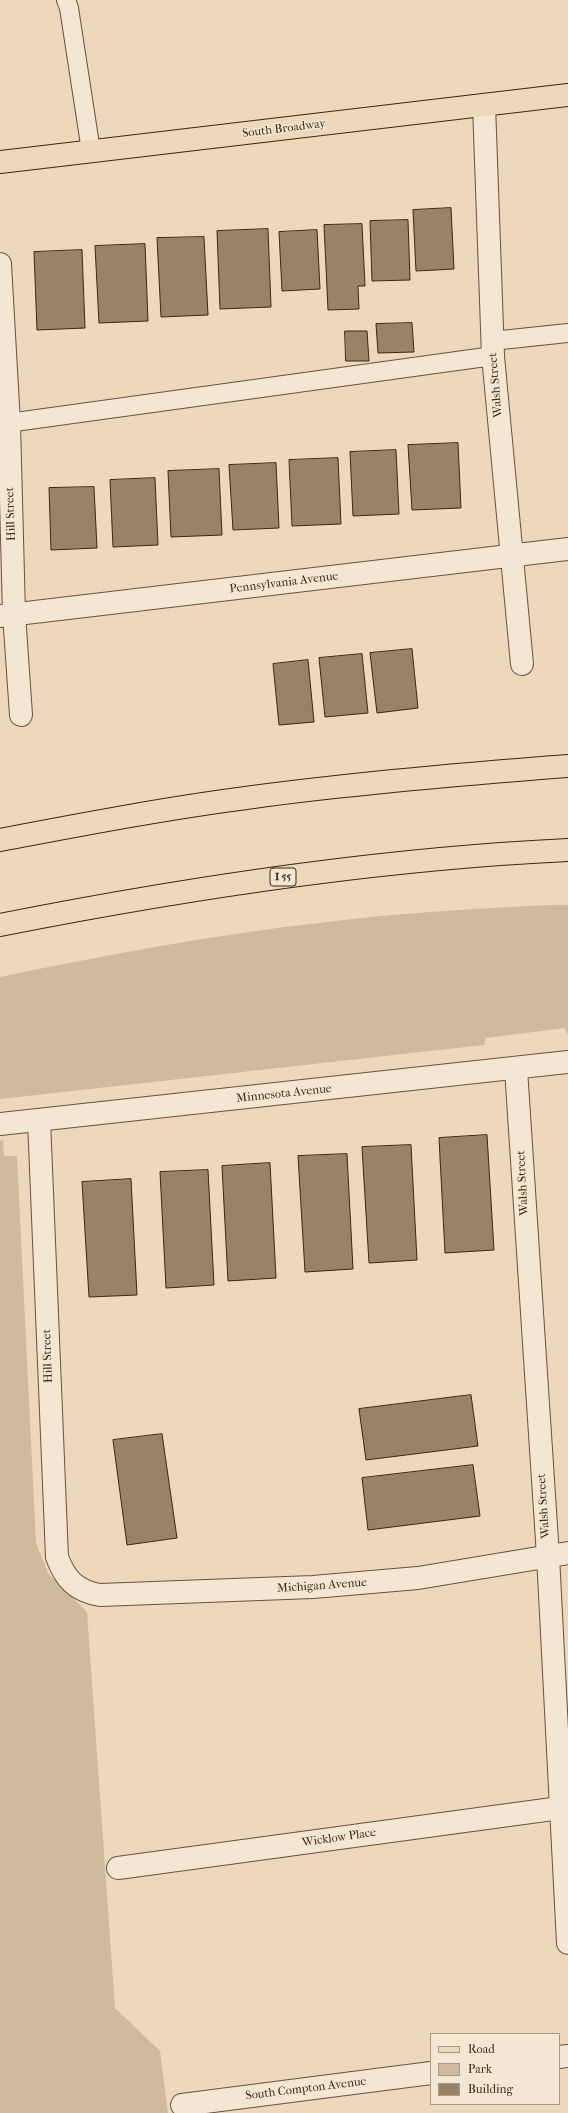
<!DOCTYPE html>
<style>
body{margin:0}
#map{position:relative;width:568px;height:2113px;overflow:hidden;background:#edd8bb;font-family:"IM FELL French Canon",serif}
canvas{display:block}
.legend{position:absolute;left:430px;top:2033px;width:130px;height:72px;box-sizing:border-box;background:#f3e6d3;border:1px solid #ab9a83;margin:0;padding:5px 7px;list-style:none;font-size:12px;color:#3e270a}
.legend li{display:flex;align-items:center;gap:8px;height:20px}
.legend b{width:20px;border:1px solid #ab9a83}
</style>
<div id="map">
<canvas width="568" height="2113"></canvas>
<ul class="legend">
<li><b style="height:5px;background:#edd8bb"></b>Road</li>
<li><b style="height:11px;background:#cfba9d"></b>Park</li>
<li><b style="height:11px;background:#998366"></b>Building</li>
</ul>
</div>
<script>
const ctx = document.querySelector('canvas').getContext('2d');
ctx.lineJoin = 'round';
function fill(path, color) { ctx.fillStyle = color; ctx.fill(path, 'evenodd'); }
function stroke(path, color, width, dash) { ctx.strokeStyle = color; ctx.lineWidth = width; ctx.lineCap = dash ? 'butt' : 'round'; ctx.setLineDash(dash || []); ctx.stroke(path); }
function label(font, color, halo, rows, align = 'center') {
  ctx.font = font + ' "IM FELL French Canon",serif'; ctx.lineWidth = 3; ctx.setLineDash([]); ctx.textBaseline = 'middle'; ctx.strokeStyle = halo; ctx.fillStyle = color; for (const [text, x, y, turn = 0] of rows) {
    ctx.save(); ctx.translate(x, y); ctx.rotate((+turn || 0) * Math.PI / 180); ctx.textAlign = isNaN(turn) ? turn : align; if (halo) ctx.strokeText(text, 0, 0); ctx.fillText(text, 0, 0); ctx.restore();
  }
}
fill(new Path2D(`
 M549 905H568V1035L565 1028 486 1038 484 1045 0 1099V977C106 955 212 935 319 923 396 913 472 909 549 905Z
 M3 1140 4 1156H17L36 1543 48 1573 87 1612 115 2008 160 2051 168 2113H0V1141Z`), '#cfba9d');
const building = new Path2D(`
 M451 208 454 269 416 271 413 210Z
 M408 220 410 280 372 281 370 221Z
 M362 224 365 286H358L359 309 328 310 324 225Z
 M268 229 271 307 220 309 217 231Z
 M317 230 320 289 282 291 279 232Z
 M204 237 208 315 161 317 157 238Z
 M145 244 148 321 99 323 95 246Z
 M82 250 85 328 37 330 34 252Z
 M412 323 414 352 378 353 376 324Z
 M345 331H367L369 361H346Z
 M458 443 461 508 412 510 408 445Z
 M396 450 399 514 353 516 350 452Z
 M338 458 341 524 292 526 289 460Z
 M276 463 279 528 233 530 229 465Z
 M219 469 222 535 171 537 168 471Z
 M155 478 158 545 113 547 110 480Z
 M94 487 97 548 51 550 49 488Z
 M412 649 418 708 377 713 370 653Z
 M362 654 368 713 325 717 319 658Z
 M308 660 314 722 279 725 273 664Z
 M487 1135 494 1250 445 1253 439 1138Z
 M411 1145 417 1260 369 1263 362 1147Z
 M347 1154 353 1269 305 1272 298 1156Z
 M270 1163 276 1278 228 1281 222 1166Z
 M208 1170 214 1285 166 1288 160 1172Z
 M131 1179 137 1295 89 1297 82 1182Z
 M471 1395 478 1446 366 1460 359 1409Z
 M162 1434 177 1538 127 1545 113 1440Z
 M473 1465 480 1516 368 1530 362 1478Z`);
fill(building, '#998366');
stroke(building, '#3e270a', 1);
const lane = new Path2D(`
 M66 0 69 8 91 151
 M492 341 568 333
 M0 424 493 356`);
const street = new Path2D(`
 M484 105 493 356 522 664
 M0 264 9 423 14 614 21 715
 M0 616 568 549
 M516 1069 548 1556 568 1943
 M39 1120 57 1557C65 1579 76 1591 100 1595L313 1587 418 1578 568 1553
 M0 1124 568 1062
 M118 1868 560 1808
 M559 2057 568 2056
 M182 2105 431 2073`);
const primary = new Path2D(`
 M0 162 568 95`);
const highway = new Path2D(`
 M0 840C84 824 168 808 253 797 358 783 463 774 568 766
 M0 925C187 888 377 859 568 850`);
stroke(lane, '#6a5336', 20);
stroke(street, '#6a5336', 24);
stroke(primary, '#3e270a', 24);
stroke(highway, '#3e270a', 24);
stroke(lane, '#f3e6d3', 18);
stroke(street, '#f3e6d3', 22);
stroke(primary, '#edd8bb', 22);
stroke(highway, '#edd8bb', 22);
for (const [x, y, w] of [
 [283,877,26]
]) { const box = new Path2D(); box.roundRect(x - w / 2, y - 9, w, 18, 3); ctx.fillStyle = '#f3e6d3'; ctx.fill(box); stroke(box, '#3e270a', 1); }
label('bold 11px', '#3e270a', null, [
 ["I 55",283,877]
]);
label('12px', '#3e270a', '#f3e6d3', [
 ["South Broadway",284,129,-7],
 ["Walsh Street",496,385,-95],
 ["Hill Street",11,514,-92],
 ["Pennsylvania Avenue",284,583,-7],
 ["Minnesota Avenue",284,1094,-6],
 ["Walsh Street",523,1183,-93],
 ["Hill Street",48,1356,-92],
 ["Walsh Street",544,1506,-94],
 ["Michigan Avenue",322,1586,-4],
 ["Wicklow Place",339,1838,-8],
 ["South Compton Avenue",306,2089,-7]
]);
</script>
